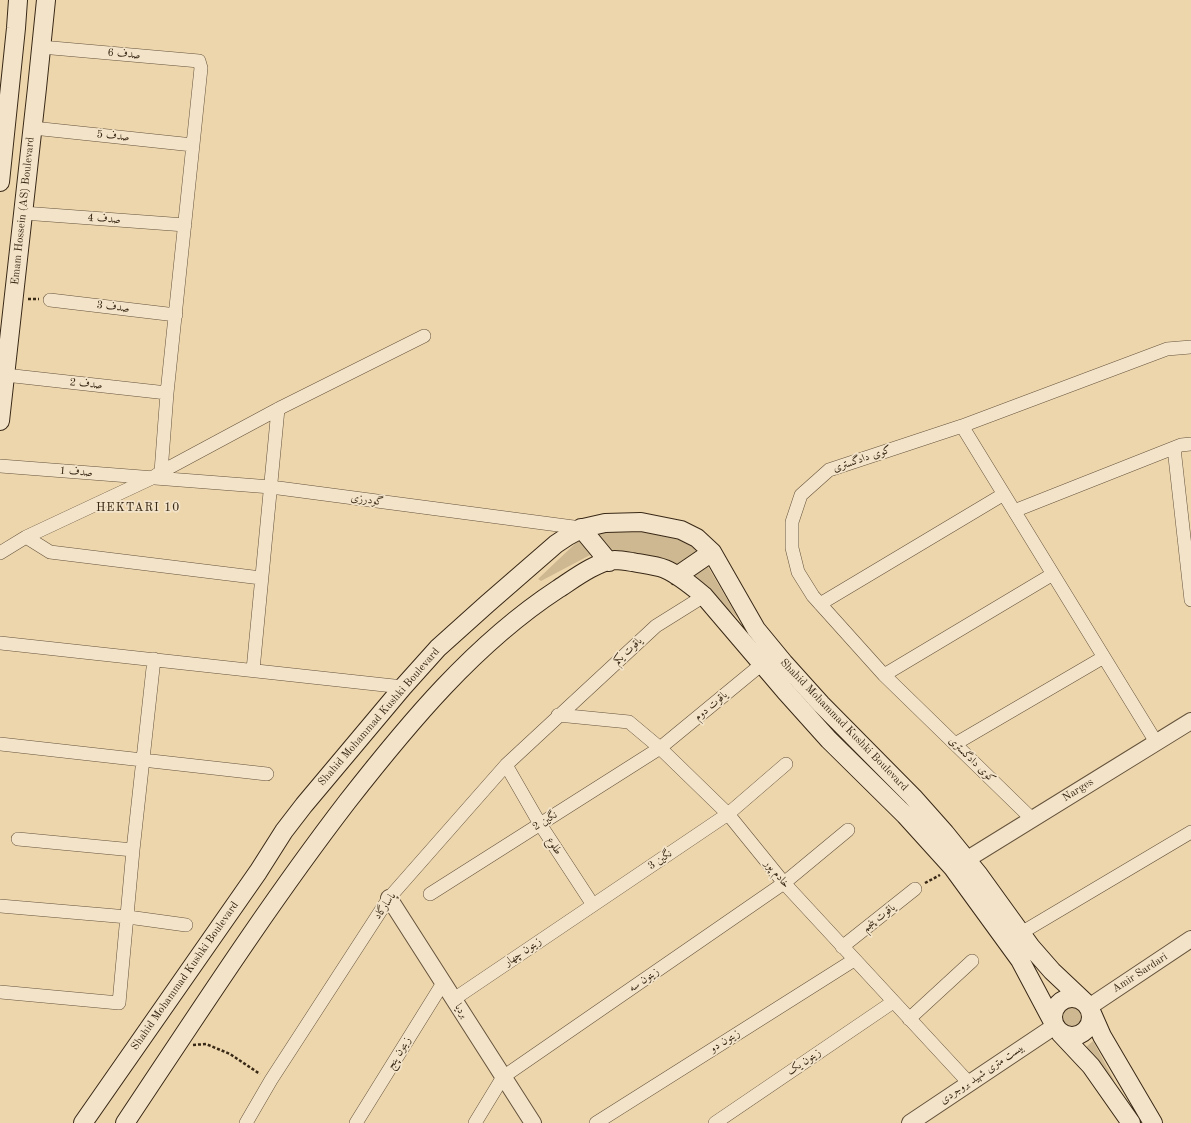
<!DOCTYPE html>
<meta charset="utf-8">
<style>
body{margin:0}
canvas{display:block;background:#edd5ac}
</style>
<canvas width="1191" height="1123"></canvas>
<script>
const ctx = document.querySelector('canvas').getContext('2d');
ctx.lineJoin = 'round';
function fill(path, color) { ctx.fillStyle = color; ctx.fill(path, 'evenodd'); }
function stroke(path, color, width, dash) { ctx.strokeStyle = color; ctx.lineWidth = width; ctx.lineCap = dash ? 'butt' : 'round'; ctx.setLineDash(dash || []); ctx.stroke(path); }
function label(font, color, halo, rows, align = 'center') {
  ctx.font = font + ' "Old Standard TT",Amiri,serif'; ctx.lineWidth = 3.5; ctx.setLineDash([]); ctx.textBaseline = 'middle'; ctx.strokeStyle = halo; ctx.fillStyle = color; for (const [text, x, y, turn = 0] of rows) {
    ctx.save(); ctx.translate(x, y); ctx.rotate((+turn || 0) * Math.PI / 180); ctx.textAlign = isNaN(turn) ? turn : align; if (halo) ctx.strokeText(text, 0, 0); ctx.fillText(text, 0, 0); ctx.restore();
  }
}
fill(new Path2D(`
 M630 528 675 534 703 552 678 570 659 558 640 554H614L593 531Z
 M580 539 592 554 541 581 538 579Z
 M707 565 738 618 691 577Z
 M1058 1016a13 13 0 1 1 26 0a13 13 0 1 1-26 0Z
 M1093 1041 1115 1082 1085 1048Z`), '#ceb892');
const minor = new Path2D(`
 M41 47 199 61 201 68 167 393 161 472
 M33 128 193 145
 M23 213 185 225
 M50 300 176 315
 M5 375 167 393
 M962 426 1156 742
 M1174 448 1191 600
 M0 466 271 487 581 528
 M1014 511 1181 445 1191 444
 M26 537 50 552 261 578
 M0 553 26 537 152 478 161 472 282 407 424 336
 M820 604 1004 494
 M0 643 403 687
 M253 670 278 409
 M884 675 1053 574
 M558 715 629 722 660 748 728 814 784 883 969 1083
 M0 744 267 774
 M955 744 1104 657
 M506 765 540 824 593 905
 M1032 819 884 675 813 596 798 572 792 548V522L801 495 829 470 962 426 1167 349 1191 347
 M18 839 133 850
 M430 894 660 748 762 664
 M0 906 128 917 186 925
 M1021 933 1191 832
 M842 947 915 889
 M0 992 119 1003 133 850 154 659
 M454 999 728 814 786 764
 M909 1019 972 961
 M246 1123 271 1080 389 898 506 765 656 626 704 596
 M356 1123 443 983
 M475 1123 503 1077 784 883 848 830
 M596 1123 854 960
 M715 1123 893 1002`);
const tertiary = new Path2D(`
 M966 860 1191 721
 M389 898 533 1123
 M1089 1007 1191 939
 M910 1123 1055 1026`);
const secondary = new Path2D(`
 M0 182 16 28 18 0
 M0 421 37 88 46 0
 M581 528 609 562
 M677 576 712 552
 M1053 1017a19 19 0 1 1 38 0a19 19 0 1 1-38 0Z
 M1091 1011 1102 1036 1153 1123
 M1060 1033 1091 1066 1131 1123
 M83 1123 258 872 284 831 304 805 403 687 438 648 487 604 556 544 568 536 583 528 605 523 641 522 681 530 697 538 712 552 756 629 784 663 821 704 913 797 945 833 979 875 1031 947 1052 971 1087 1004
 M125 1123C197 1015 268 905 347 802 408 724 474 644 558 589 572 580 597 561 615 560 620 560 626 561 632 562 642 564 655 565 665 569 679 575 692 586 704 596L785 691 829 740 905 815 953 868 1020 960 1054 1024`);
stroke(minor, '#65533c', 14);
stroke(tertiary, '#65533c', 18);
stroke(secondary, '#382816', 20);
stroke(new Path2D(`
 M28 299H39
 M925 883 940 875
 M193 1045 206 1044 230 1054 260 1074`), '#382816', 2.5, [3, 2]);
stroke(minor, '#f3e4c9', 13);
stroke(tertiary, '#f3e4c9', 16);
stroke(secondary, '#f3e4c9', 18);
label('11px', '#382816', '#f3e4c9', [
 ["صدف 6",124,54,5],
 ["صدف 5",113,136,6],
 ["Emam Hossein (AS) Boulevard",23,211,-84],
 ["صدف 4",104,219,4],
 ["صدف 3",113,307,7],
 ["صدف 2",86,384,6],
 ["کوی دادگستری",862,459,-19],
 ["صدف 1",76,472,4],
 ["گودرزی",367,500,8],
 ["یاقوت یکم",628,651,-43],
 ["یاقوت دوم",711,706,-40],
 ["Shahid Mohammad Kushki Boulevard",379,717,-49],
 ["Shahid Mohammad Kushki Boulevard",844,725,46],
 ["کوی دادگستری",972,760,44],
 ["Narges",1078,790,-32],
 ["نگین 2",545,821,-32],
 ["طلوع",554,846,57],
 ["نگین 3",660,860,-34],
 ["خادم پور",777,874,50],
 ["پاسارگاد",385,906,-55],
 ["یاقوت پنجم",879,918,-38],
 ["زیتون چهار",523,952,-34],
 ["Amir Sardari",1140,973,-33],
 ["Shahid Mohammad Kushki Boulevard",185,976,-55],
 ["زیتون سه",644,980,-35],
 ["بردیا",461,1011,58],
 ["زیتون دو",725,1041,-32],
 ["زیتون پنج",399,1053,-58],
 ["زیتون یک",804,1062,-34],
 ["بیست متری شهید بروجردی",982,1074,-34]
]);
ctx.letterSpacing = '1px';
label('12px', '#382816', '#f3e4c9', [
 ["HEKTARI 10",138,508]
]);
ctx.letterSpacing = '0px';
</script>
